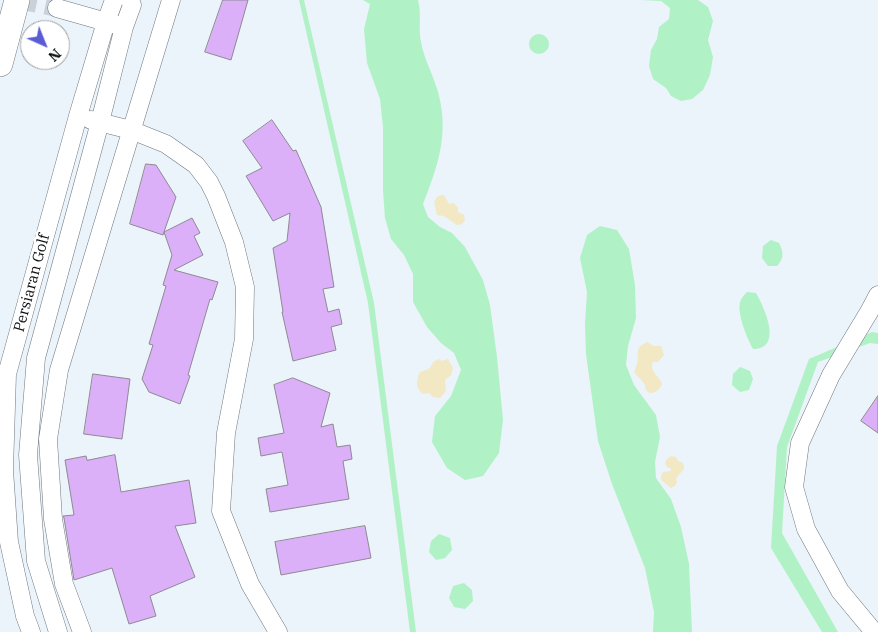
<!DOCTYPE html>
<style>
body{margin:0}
#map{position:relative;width:878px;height:632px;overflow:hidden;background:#ebf3fb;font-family:"IBM Plex Serif",serif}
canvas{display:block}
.north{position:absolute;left:20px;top:20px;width:50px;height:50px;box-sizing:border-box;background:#fff;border:1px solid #9e9fa0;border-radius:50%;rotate:136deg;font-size:14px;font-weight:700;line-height:20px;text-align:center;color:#0c0f11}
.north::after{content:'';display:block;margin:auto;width:18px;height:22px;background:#5b5cd4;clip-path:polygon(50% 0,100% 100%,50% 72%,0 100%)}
</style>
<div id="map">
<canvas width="878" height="632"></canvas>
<div class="north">N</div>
</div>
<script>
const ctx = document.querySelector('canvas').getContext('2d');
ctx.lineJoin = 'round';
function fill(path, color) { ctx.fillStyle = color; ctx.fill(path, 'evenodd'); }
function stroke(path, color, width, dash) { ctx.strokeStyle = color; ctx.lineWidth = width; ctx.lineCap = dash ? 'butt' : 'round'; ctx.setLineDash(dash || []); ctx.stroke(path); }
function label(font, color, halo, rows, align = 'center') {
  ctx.font = font + ' "IBM Plex Serif",serif'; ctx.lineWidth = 5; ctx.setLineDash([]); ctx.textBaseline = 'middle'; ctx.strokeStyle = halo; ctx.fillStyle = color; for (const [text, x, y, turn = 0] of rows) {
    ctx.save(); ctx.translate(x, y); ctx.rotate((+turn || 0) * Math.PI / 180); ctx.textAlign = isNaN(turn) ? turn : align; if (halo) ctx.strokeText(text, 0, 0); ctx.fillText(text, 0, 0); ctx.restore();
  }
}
fill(new Path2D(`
 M299 0H304L374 303 416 632H410L368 303Z
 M363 0H418C422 14 418 28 421 42 424 60 435 78 439 96 449 136 437 168 423 204L428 217 440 227 452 233 465 247 483 280 490 305 497 357 503 420 499 453 483 476 465 480 447 468 432 442 435 416 451 396 461 370 454 353 441 343 427 327 413 302V274L404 255 391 239 385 218 383 191V127L380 99 367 63 364 29 370 4Z
 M641 0H698L708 7 713 21 708 40 713 57 710 75 703 90 692 99 681 101 671 96 666 88 653 79 649 66 651 50 657 39 659 27 669 19 670 8 661 1Z
 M529 44a10 10 0 1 1 20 0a10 10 0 1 1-20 0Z
 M600 226 617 230 629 249 635 285 636 318 628 346 626 365 634 385 656 415 660 437 655 462 656 478 671 499 681 527 689 564 692 632H653L654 612 645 568 612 484 598 441 586 354 585 323 587 292 580 258 587 235Z
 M771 240 779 243C784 253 784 258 777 266H768L762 258 763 246Z
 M747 292 756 293C764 307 784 349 753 349 747 338 737 314 740 302 741 298 744 295 747 292Z
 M872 332 878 333V344L870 343 818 362 787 447 782 533 838 632H822L771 548 777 446 809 359Z
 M740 367 750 371 753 379 749 390 740 392 732 385 733 374Z
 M439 534 450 538 452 550 445 558 436 560 429 552 431 541Z
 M464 583 472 590 473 601 465 609 454 607 449 598 453 586Z`), '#b0f2c6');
fill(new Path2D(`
 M444 195 449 204 454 203 458 208V212L464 215 465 220 462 224 457 225 444 216 437 215 434 202 438 196Z
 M647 342 653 346H661L664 355 658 362H653C649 372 659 375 662 384 660 390 651 397 646 390 645 387 645 384 643 382 640 378 637 376 634 372 635 369 636 367 637 364 640 353 633 349 647 342Z
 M439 359 442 361 448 359 453 368 451 375 445 380 446 391 440 398 433 397 429 393 423 394C415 388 416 381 420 372 427 370 431 369 433 362Z
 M671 456 676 457 678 461C683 462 684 464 684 469L676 478 677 482 675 486 671 488 661 480V476L663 472 671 471V469L667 467 665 463 667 459Z`), '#f2e8c3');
const building = new Path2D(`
 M223 0H248L231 60 205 52Z
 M272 120 293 151 296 150 321 207 334 287 323 289 328 312 339 309 342 324 331 327 336 350 293 361 282 312H283L273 248 287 241 290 213 273 221 246 176 262 168 243 141Z
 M146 164 156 165 176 197 164 232 192 218 200 233 194 236 203 255 174 270 218 282 212 300 210 299 188 375 190 376 180 404 149 392 142 379 153 345 149 344 166 286 163 285 172 255 164 232 163 235 130 224Z
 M93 374 130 379 122 439 84 434Z
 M293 378 330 393 321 427 333 424 337 447 350 445 352 459 343 461 349 499 270 512 266 489 288 485 282 452 261 456 258 438 284 433 274 385Z
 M878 396V433L861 421Z
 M115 455 121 492 189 480 196 523 175 526 195 577 150 596 156 616 129 624 112 568 74 580 64 518 63 516 74 515 65 460 86 456 87 460Z
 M365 526 371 558 281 575 275 542Z`);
fill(building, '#dbb0f9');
stroke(building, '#8e8992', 1);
stroke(new Path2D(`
 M19 0 57 8`), '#cad1d8', 18, [18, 9]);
const minor = new Path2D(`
 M57 8 117 25
 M91 120 131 130 166 144 196 165 209 182 216 196 234 242 245 287 244 339 226 433 221 511 250 584 278 632
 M31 632 25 616 9 542 4 470 7 374 78 116 106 22 114 0
 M58 632 36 561 28 455 36 358 100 122 124 27 132 5 130 0
 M82 632 64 584 53 519 48 439 59 370 171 0
 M874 632 840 591 806 529 794 487 800 443 831 375 869 312 878 295`);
const highway = new Path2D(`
 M0 64 17 0`);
stroke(minor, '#6f767d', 19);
stroke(highway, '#6f767d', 26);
stroke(minor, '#fff', 18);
stroke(highway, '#fff', 25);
label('15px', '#0c0f11', '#fff', [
 ["Persiaran Golf",32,283,-75]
]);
</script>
